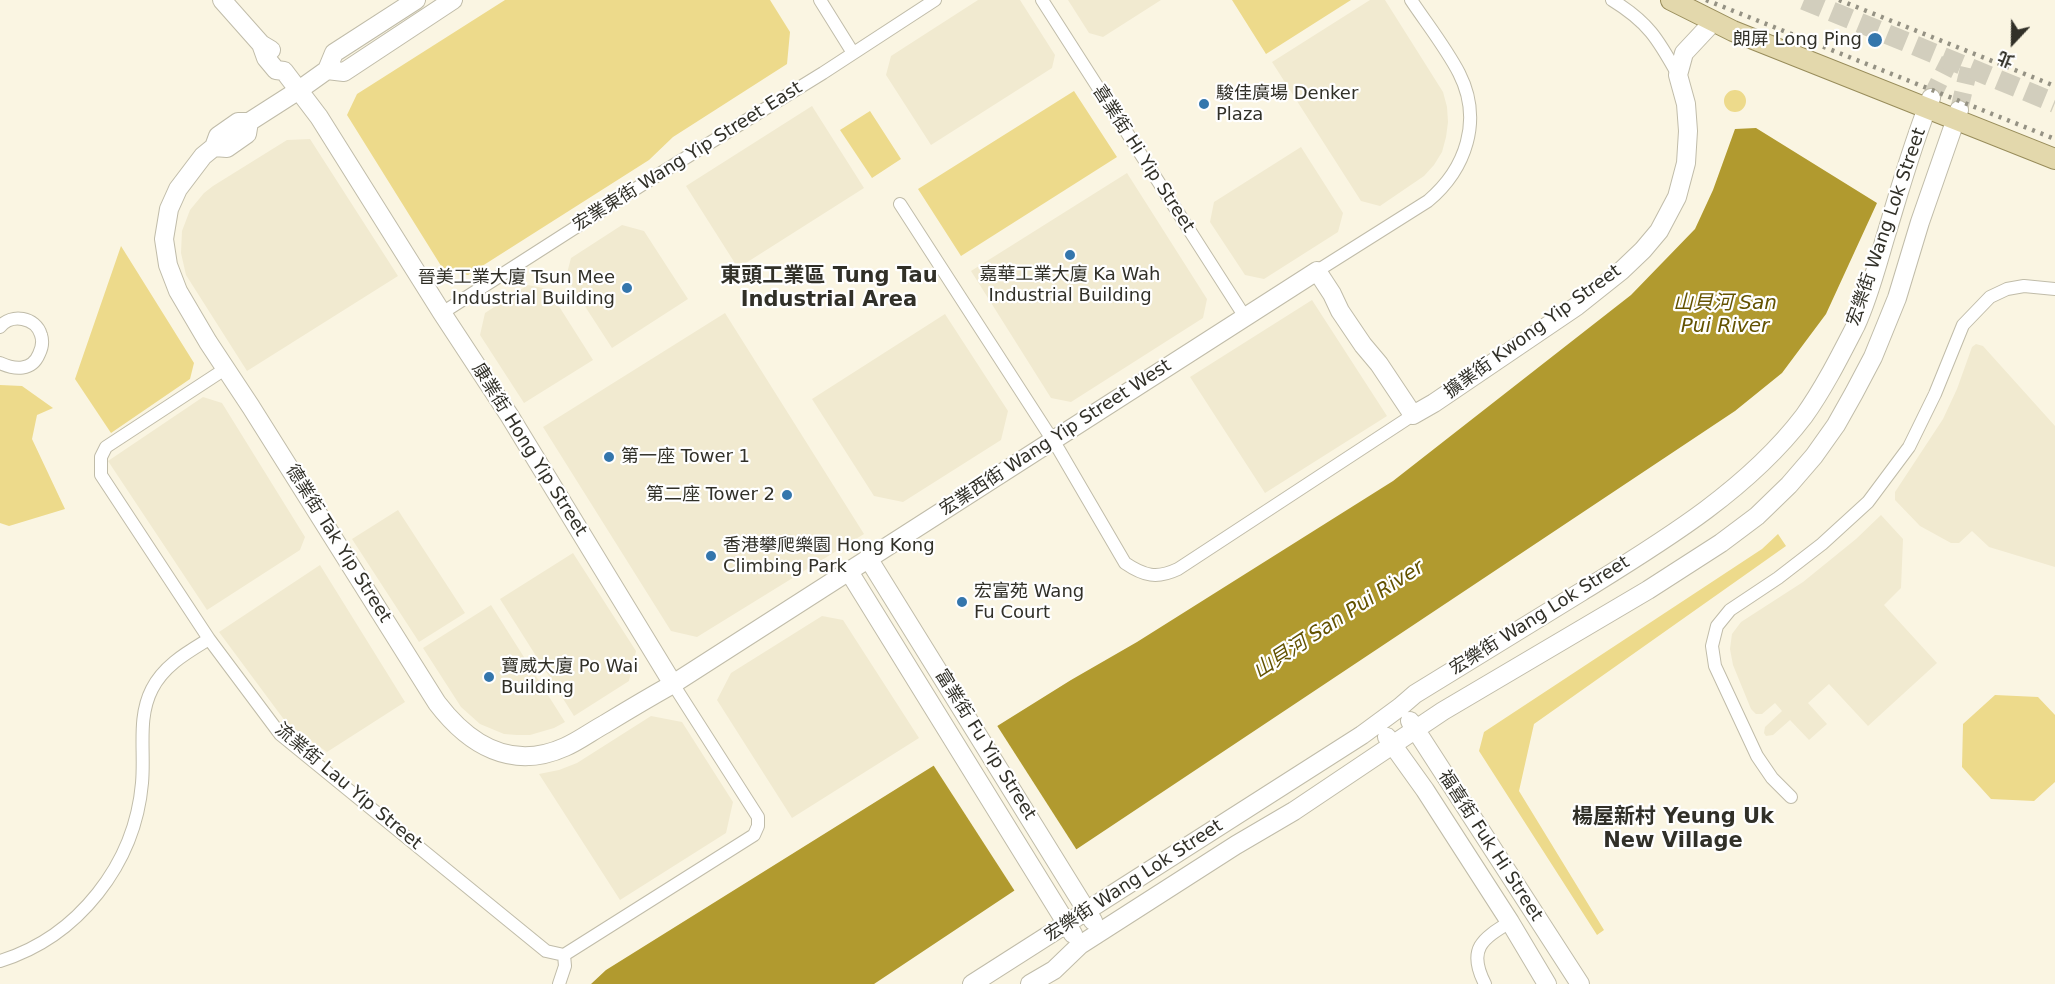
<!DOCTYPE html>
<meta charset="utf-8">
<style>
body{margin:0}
#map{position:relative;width:2055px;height:984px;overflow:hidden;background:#faf5e2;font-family:"DejaVu Sans","Noto Sans TC",sans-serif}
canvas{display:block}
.north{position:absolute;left:1983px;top:12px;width:60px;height:60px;-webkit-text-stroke:4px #fff;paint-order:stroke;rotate:202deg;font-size:16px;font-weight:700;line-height:24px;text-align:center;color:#313028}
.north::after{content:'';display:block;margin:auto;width:21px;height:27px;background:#313028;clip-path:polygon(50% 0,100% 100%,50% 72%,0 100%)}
</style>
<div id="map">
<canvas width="2055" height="984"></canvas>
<div class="north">北</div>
</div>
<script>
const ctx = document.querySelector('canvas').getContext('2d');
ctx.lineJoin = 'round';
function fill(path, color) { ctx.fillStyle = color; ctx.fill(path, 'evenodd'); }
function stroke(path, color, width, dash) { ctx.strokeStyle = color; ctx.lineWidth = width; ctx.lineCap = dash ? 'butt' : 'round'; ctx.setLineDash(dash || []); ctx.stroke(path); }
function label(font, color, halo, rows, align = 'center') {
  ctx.font = font + ' "DejaVu Sans","Noto Sans TC",sans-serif'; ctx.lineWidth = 4.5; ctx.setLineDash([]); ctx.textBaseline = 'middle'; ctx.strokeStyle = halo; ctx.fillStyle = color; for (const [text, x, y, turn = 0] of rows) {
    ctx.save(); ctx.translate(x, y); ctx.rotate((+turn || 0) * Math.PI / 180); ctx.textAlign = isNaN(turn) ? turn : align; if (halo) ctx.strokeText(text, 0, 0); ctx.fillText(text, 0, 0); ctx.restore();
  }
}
fill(new Path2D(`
 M978 0H1020L1055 55 1052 68 931 145 886 75 891 56Z
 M1068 0H1161L1103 37 1089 33Z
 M1370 0H1385L1443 92 1447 107 1448 122 1446 137 1442 152 1434 165 1424 176 1380 206 1361 201 1272 62Z
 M812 106 864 188 738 268 686 186Z
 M310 139 398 276 247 371 186 275 181 253 182 231 190 210 204 193 213 186 287 140Z
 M1301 147 1343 213 1338 232 1264 279 1245 275 1210 222 1214 202Z
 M1127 173 1207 299 1203 318 1071 402 1051 398 971 271Z
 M622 225 644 231 688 299 612 348 566 277 571 258Z
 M528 285 548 289 593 360 524 403 480 335 485 313Z
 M1312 300 1387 416 1265 493 1190 377Z
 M725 313 864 534 697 637 671 631 543 427Z
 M945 314 1008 411 1001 440 903 502 874 496 812 399Z
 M1976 344 1983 346 2055 426V567L1989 547 1972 531 1959 543H1951L1920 526 1895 500V492L1943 419 1957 389 1972 347Z
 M203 397 222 403 305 537 300 550 207 610 108 461Z
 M398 510 465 613 419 642 352 539Z
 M1881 515 1903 539 1901 588 1884 605 1937 663 1868 726 1829 684 1808 703 1827 724 1809 740 1790 720 1773 735 1766 736 1764 733 1765 727 1782 711 1775 703 1762 714H1756L1751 709 1733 665 1730 649 1732 634 1741 622 1803 582 1856 539Z
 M573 553 636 651 629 681 574 716 500 599Z
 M320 565 405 702 327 752 288 725 219 632Z
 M491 605 565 722 554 728 530 735H517L504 734 480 724 461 707 423 648Z
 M822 616 843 620 919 738 792 818 717 700 731 673Z
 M651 716 682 722 733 802 726 833 620 900 539 774 559 770 577 763Z`), '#f1ead0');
fill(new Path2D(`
 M505 0H770L790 32 787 64 673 137 649 160 468 275 443 269 347 115 357 94Z
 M1232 0H1351L1266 54Z
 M1724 101a11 11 0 1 1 22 0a11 11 0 1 1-22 0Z
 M1074 91 1117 157 961 256 918 189Z
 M870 111 901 159 872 178 840 130Z
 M121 246 194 363 190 379 111 433 75 379Z
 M0 385 22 386 53 408 37 415 32 439 65 509 9 526 0 523Z
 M1778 534 1786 546 1534 724 1519 791 1604 930 1597 935 1479 751 1484 732 1762 549Z
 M1995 695 2038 697 2055 715V782L2034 801 1991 799 1962 767 1963 724Z`), '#edda8b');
fill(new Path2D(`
 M1756 128 1877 203 1826 314 1782 373 1735 411 874 984H591L606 970 1071 680 1137 642 1393 481 1631 295 1695 229 1713 190 1735 129Z`), '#b19a2f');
fill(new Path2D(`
 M996 724 1078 852 1016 893 932 763Z`), '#faf5e2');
stroke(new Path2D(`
 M1931 98 1950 60
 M1959 110 1969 68`), '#d2cebd', 18, [18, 9]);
stroke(new Path2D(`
 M1804 0 2055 103`), '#d2cebd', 20, [20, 10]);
const street = new Path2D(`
 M820 0 853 53
 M1042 0 1245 317
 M1612 0C1648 22 1658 39 1678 75
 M900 204 1059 450 1125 563C1144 576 1157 579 1178 569L1413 415
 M1317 271 1428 201C1466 169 1483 120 1459 73 1446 48 1427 24 1411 0
 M442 313 640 186 823 73 935 0
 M0 327C11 313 36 317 41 335 43 341 42 348 39 354 32 371 15 370 0 363
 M225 369 106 447 101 457V475L209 639 280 734 546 951 564 955 754 835 758 826V817L673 684
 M1791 797 1772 778 1757 756 1715 666 1712 646 1717 626 1730 610 1778 578 1822 544 1868 502 1909 447 1935 394 1963 325 1990 297 2007 289 2024 286 2055 289
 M0 961C78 937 135 864 142 783 145 751 137 718 152 689 164 665 188 652 209 639
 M559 984 565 966 564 955
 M1485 984C1467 949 1482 939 1510 922`);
const secondary = new Path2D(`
 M222 0 261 44 271 50
 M416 0 334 53 327 70 299 90 249 122H238L218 136 214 147 203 156 178 189 169 209 164 239 168 265 178 291 208 342 251 407 437 703C469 745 512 771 565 747 579 741 592 731 605 724 628 710 650 697 673 684L1317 271 1332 294 1340 311 1363 345 1379 364 1413 415 1434 403 1577 306 1621 271 1643 250 1659 231 1677 197 1686 163 1688 131 1686 104 1678 75 1684 53 1713 22
 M261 44 266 58 276 70 284 71 319 117 442 313 509 415 673 684
 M327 70 344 72 453 0
 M214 147 227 148 247 134 249 122
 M868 558 1093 921
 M848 570 1073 934
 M1410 721 1580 984
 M1387 737 1425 790 1510 922 1547 984
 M972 984 1362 735 1400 707 1415 694C1471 660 1526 626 1581 592 1660 543 1747 491 1804 416 1824 388 1840 356 1856 325 1869 297 1877 265 1886 235 1900 189 1913 142 1931 98
 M1030 984 1054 970 1080 945 1236 845 1294 811 1443 711 1648 590 1721 543 1757 516 1789 485 1814 456 1836 425 1854 393 1873 357 1897 298 1920 222 1959 110`);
const primary = new Path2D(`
 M1671 0 1733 31 2055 159`);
stroke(street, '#c0bca9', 14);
stroke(secondary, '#c0bca9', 20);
stroke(primary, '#988c5a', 22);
stroke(street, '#fff', 12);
stroke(secondary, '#fff', 18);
stroke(primary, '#e3d8ac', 20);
stroke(new Path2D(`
 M1706 0 2055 139
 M1839 0 2055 86`), '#959284', 4.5, [3, 6]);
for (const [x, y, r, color] of [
 [1875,40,8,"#3476ac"],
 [1204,104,6,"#3476ac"],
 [1070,255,6,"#3476ac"],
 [627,288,6,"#3476ac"],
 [609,457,6,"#3476ac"],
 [787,495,6,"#3476ac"],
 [711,556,6,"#3476ac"],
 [962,602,6,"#3476ac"],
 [489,677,6,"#3476ac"]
]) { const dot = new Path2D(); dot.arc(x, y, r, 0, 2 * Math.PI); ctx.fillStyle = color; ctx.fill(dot); stroke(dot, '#fff', 2); }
label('18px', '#313028', '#fff', [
 ["朗屏 Long Ping",1862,40,"right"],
 ["駿佳廣場 Denker",1216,94],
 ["Plaza",1216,115],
 ["嘉華工業大廈 Ka Wah",1070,275,"center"],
 ["Industrial Building",1070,296,"center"],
 ["晉美工業大廈 Tsun Mee",615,278,"right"],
 ["Industrial Building",615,299,"right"],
 ["第一座 Tower 1",621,457],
 ["第二座 Tower 2",775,495,"right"],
 ["香港攀爬樂園 Hong Kong",723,546],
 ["Climbing Park",723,567],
 ["宏富苑 Wang",974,592],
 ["Fu Court",974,613],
 ["寶威大廈 Po Wai",501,667],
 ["Building",501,688]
], 'left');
label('18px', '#313028', '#fff', [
 ["宏業東街 Wang Yip Street East",688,157,-32],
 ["喜業街 Hi Yip Street",1143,159,57],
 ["宏樂街 Wang Lok Street",1887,227,-71],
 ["擴業街 Kwong Yip Street",1533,332,-36],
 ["宏業西街 Wang Yip Street West",1056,438,-33],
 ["康業街 Hong Yip Street",529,450,58],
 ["德業街 Tak Yip Street",338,544,58],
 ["宏樂街 Wang Lok Street",1540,616,-32],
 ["富業街 Fu Yip Street",985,745,58],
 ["流業街 Lau Yip Street",348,787,40],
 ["福喜街 Fuk Hi Street",1490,846,57],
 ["宏樂街 Wang Lok Street",1134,881,-33]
]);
label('italic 20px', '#635200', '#fff', [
 ["山貝河 San",1725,304],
 ["Pui River",1725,327],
 ["山貝河 San Pui River",1339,620,-33]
]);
label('bold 21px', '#313028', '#fff', [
 ["東頭工業區 Tung Tau",829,277],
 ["Industrial Area",829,301],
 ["楊屋新村 Yeung Uk",1673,818],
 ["New Village",1673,842]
]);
</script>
